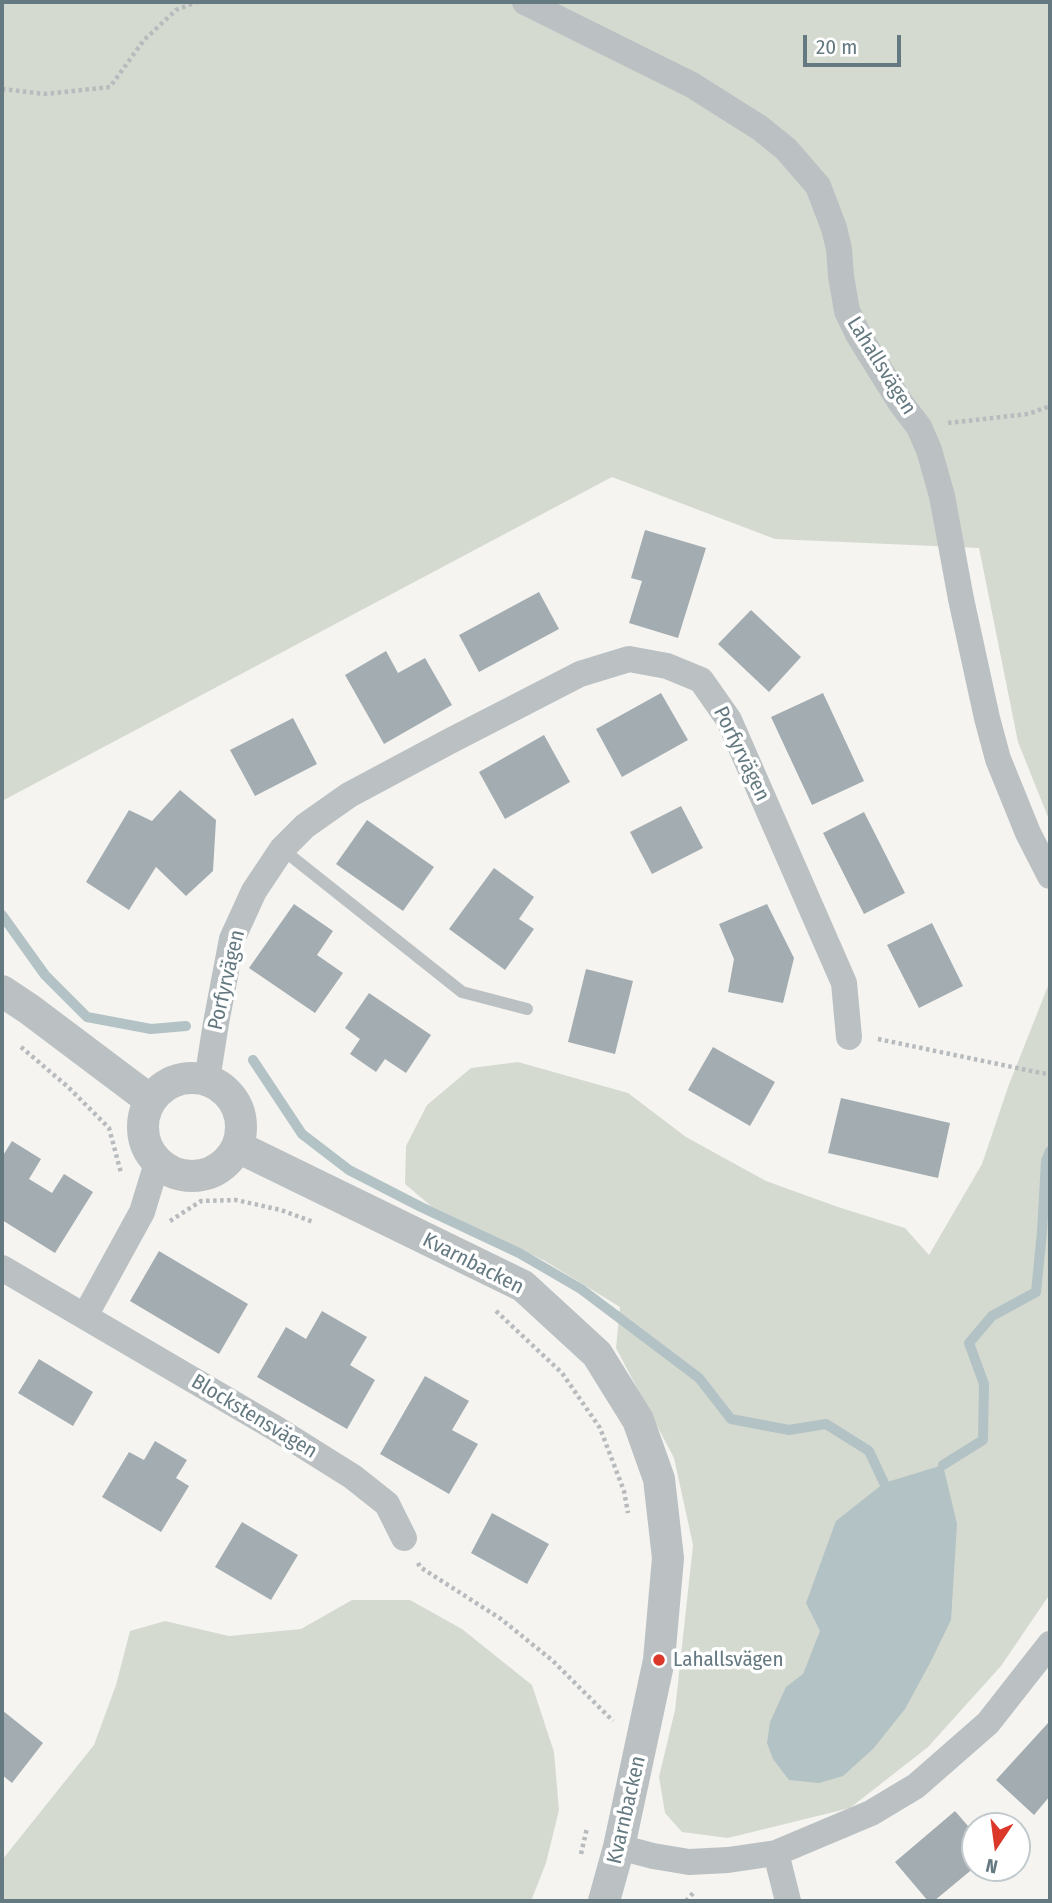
<!DOCTYPE html>
<meta charset="utf-8">
<style>
body{margin:0}
#map{position:relative;width:1052px;height:1903px;overflow:hidden;background:#f5f4f1;font-family:"Fira Sans Condensed",sans-serif}
canvas{display:block}
.frame{position:absolute;inset:0;border:4px solid #657981;pointer-events:none}
.north{position:absolute;left:961px;top:1812px;width:70px;height:70px;box-sizing:border-box;background:#fff;border:2px solid #c1c9cd;border-radius:50%;rotate:193deg;font-size:19px;font-weight:700;line-height:28px;text-align:center;color:#657981}
.north::after{content:'';display:block;margin:auto;width:24px;height:32px;background:#dc382a;clip-path:polygon(50% 0,100% 100%,50% 72%,0 100%)}
.scale{position:absolute;left:803px;top:35px;width:98px;height:32px;box-sizing:border-box;border:4px solid #657981;border-top:0;padding-left:9px;font-size:21px;line-height:24px;white-space:nowrap;color:#657981;-webkit-text-stroke:5px #fff;paint-order:stroke}
</style>
<div id="map">
<canvas width="1052" height="1903"></canvas>
<div class="frame"></div>
<div class="north">N</div>
<div class="scale">20 m</div>
</div>
<script>
const ctx = document.querySelector('canvas').getContext('2d');
ctx.lineJoin = 'round';
function fill(path, color) { ctx.fillStyle = color; ctx.fill(path, 'evenodd'); }
function stroke(path, color, width, dash) { ctx.strokeStyle = color; ctx.lineWidth = width; ctx.lineCap = dash ? 'butt' : 'round'; ctx.setLineDash(dash || []); ctx.stroke(path); }
function label(font, color, halo, rows, align = 'center') {
  ctx.font = font + ' "Fira Sans Condensed",sans-serif'; ctx.lineWidth = 7; ctx.setLineDash([]); ctx.textBaseline = 'middle'; ctx.strokeStyle = halo; ctx.fillStyle = color; for (const [text, x, y, turn = 0] of rows) {
    ctx.save(); ctx.translate(x, y); ctx.rotate((+turn || 0) * Math.PI / 180); ctx.textAlign = isNaN(turn) ? turn : align; if (halo) ctx.strokeText(text, 0, 0); ctx.fillText(text, 0, 0); ctx.restore();
  }
}
fill(new Path2D(`
 M2 2H1050V822L1018 742 979 548 775 539 612 477 2 801Z
 M1050 981V1594L1001 1666 928 1747 850 1808 728 1838 682 1832 665 1813 659 1777 675 1710 693 1545 674 1458 616 1348 620 1307 545 1261 431 1206 405 1184 406 1146 427 1105 471 1068 518 1062 628 1093 686 1137 766 1181 838 1207 905 1228 929 1255 982 1164 1008 1087Z
 M352 1600H410L462 1629 532 1685 554 1752 559 1810 546 1863 531 1901H2V1860L94 1745 116 1685 130 1631 165 1621 229 1636 301 1629Z`), '#d5dad1');
fill(new Path2D(`
 M943 1465 957 1524 951 1620 929 1665 905 1709 873 1749 843 1776 819 1783 789 1780 773 1759 767 1743 770 1722 786 1687 803 1674 820 1631 806 1603 836 1521 884 1483Z`), '#b3c2c4');
stroke(new Path2D(`
 M2 915 45 975 87 1017 151 1029 186 1026
 M253 1060 302 1134 349 1170 421 1207 519 1253 581 1289 699 1378 731 1419 789 1430 826 1424 869 1451 884 1483
 M943 1465 983 1440 984 1384 969 1343 992 1316 1036 1292 1042 1232 1046 1161 1050 1151`), '#b3c2c4', 10);
fill(new Path2D(`
 M645 530 706 548 678 638 629 623 642 581 631 578Z
 M539 592 559 629 479 672 459 635Z
 M751 610 801 657 769 692 718 644Z
 M386 651 398 673 425 658 452 705 384 744 345 675Z
 M661 693 688 740 622 777 596 729Z
 M823 693 864 781 812 805 771 717Z
 M293 718 317 764 255 796 230 750Z
 M544 735 570 782 505 819 479 772Z
 M180 790 216 820 213 871 186 896 156 867 129 910 86 882 129 810 152 821Z
 M681 806 703 848 652 874 630 832Z
 M864 812 905 893 864 914 823 833Z
 M367 820 434 867 403 911 336 864Z
 M494 868 534 897 519 919 534 929 505 970 449 929Z
 M294 904 333 931 317 955 343 973 315 1013 249 968Z
 M767 904 794 958 783 1003 728 992 734 959 719 924Z
 M932 923 963 986 919 1008 887 945Z
 M586 969 633 981 615 1054 568 1042Z
 M369 993 431 1035 406 1073 385 1059 376 1072 350 1054 360 1039 345 1028Z
 M713 1047 775 1082 750 1126 688 1090Z
 M841 1098 950 1123 938 1178 828 1153Z
 M12 1141 41 1159 29 1179 52 1193 64 1174 93 1192 55 1253 2 1220V1157Z
 M159 1251 248 1304 219 1354 130 1301Z
 M322 1311 367 1337 350 1365 375 1380 347 1429 257 1377 286 1327 306 1339Z
 M39 1359 93 1392 73 1426 18 1393Z
 M425 1376 469 1401 452 1430 478 1444 449 1494 380 1454Z
 M155 1441 187 1460 176 1478 189 1486 161 1532 102 1497 129 1452 144 1460Z
 M492 1513 549 1544 527 1584 471 1553Z
 M242 1522 298 1555 271 1600 215 1567Z
 M2 1710 43 1743 12 1783 2 1775Z
 M1048 1723 1050 1725V1796L1034 1815 996 1780Z
 M955 1811 975 1834V1867L934 1901H928L895 1862Z`), '#a3adb1');
stroke(new Path2D(`
 M2 89 45 94 110 87 144 40 176 10 197 2
 M948 423 1028 414 1050 406
 M878 1039 1041 1073 1050 1074
 M21 1047 67 1086 109 1128 121 1173
 M170 1221 201 1201 236 1200 281 1210 313 1222
 M496 1311 562 1373 600 1428 624 1491 628 1513
 M418 1563 420 1567 501 1619 553 1661 613 1721
 M581 1854 587 1828
 M686 1901 694 1892`), '#b8bbbd', 4.5, [3.5, 3.5]);
stroke(new Path2D(`
 M282 849 462 992 527 1009`), '#bbc1c3', 12);
stroke(new Path2D(`
 M525 2 692 85 760 128 786 149 818 186 834 228 839 249 841 276 847 311 859 336 900 402 919 427 929 450 942 496 961 599 987 718 998 759 1028 833 1050 876
 M207 1080 216 1023 232 939 254 891 282 849 305 826 349 795 450 741 580 674 629 659 667 666 701 680 729 720 844 983 849 1037
 M2 1268 275 1428 353 1477 387 1504 404 1538
 M85 1316 142 1212 157 1163
 M619 1847 653 1856 689 1862 728 1860 776 1853 871 1813 916 1786 988 1723 1050 1644
 M776 1853 788 1901`), '#bbc1c3', 26);
stroke(new Path2D(`
 M2 991 29 1009 150 1100
 M143 1127a49 49 0 1 1 98 0a49 49 0 1 1-98 0Z
 M238 1147 523 1286 597 1354 638 1420 659 1479 668 1558 659 1660 619 1847 604 1901`), '#bbc1c3', 32);
for (const [x, y, r, color] of [
 [659,1660,7,"#dc382a"]
]) { const dot = new Path2D(); dot.arc(x, y, r, 0, 2 * Math.PI); ctx.fillStyle = color; ctx.fill(dot); stroke(dot, '#fff', 2.5); }
label('21px', '#657981', '#fff', [
 ["Lahallsvägen",881,366,58],
 ["Porfyrvägen",741,754,64],
 ["Porfyrvägen",227,980,-77],
 ["Kvarnbacken",473,1264,27],
 ["Blockstensvägen",254,1417,31],
 ["Kvarnbacken",627,1810,-77]
]);
label('21px', '#657981', '#fff', [
 ["Lahallsvägen",673,1660]
], 'left');
</script>
